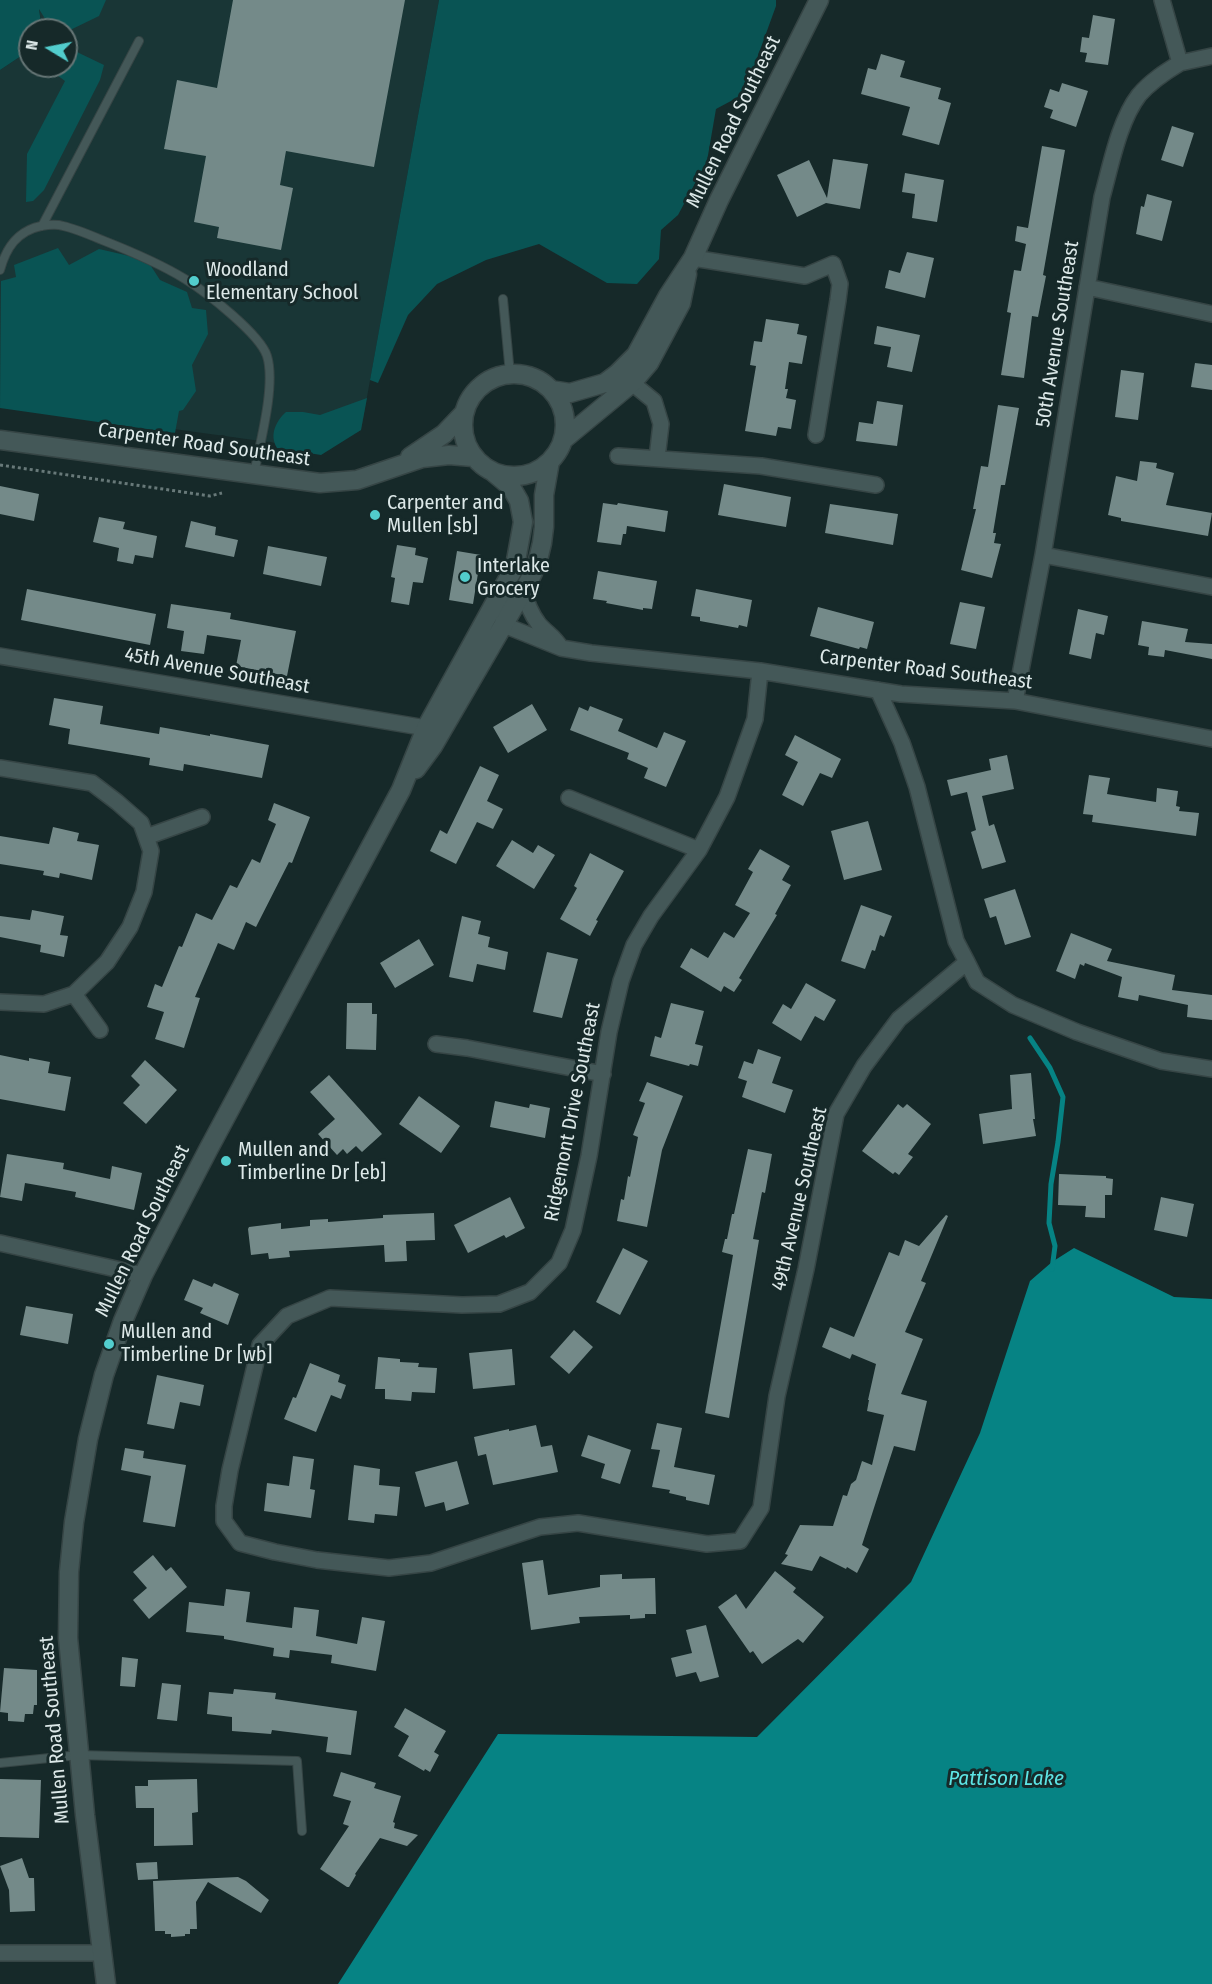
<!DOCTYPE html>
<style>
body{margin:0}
#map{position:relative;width:1212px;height:1984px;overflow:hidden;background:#162929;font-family:"Fira Sans Condensed",sans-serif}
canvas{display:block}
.north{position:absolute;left:18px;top:18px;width:60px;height:60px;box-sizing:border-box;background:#162929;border:2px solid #657575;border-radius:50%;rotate:280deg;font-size:16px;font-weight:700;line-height:24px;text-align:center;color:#dce8e8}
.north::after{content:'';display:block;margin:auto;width:21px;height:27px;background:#52cdcd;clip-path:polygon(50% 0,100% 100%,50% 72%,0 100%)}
</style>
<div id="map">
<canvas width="1212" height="1984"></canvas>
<div class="north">N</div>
</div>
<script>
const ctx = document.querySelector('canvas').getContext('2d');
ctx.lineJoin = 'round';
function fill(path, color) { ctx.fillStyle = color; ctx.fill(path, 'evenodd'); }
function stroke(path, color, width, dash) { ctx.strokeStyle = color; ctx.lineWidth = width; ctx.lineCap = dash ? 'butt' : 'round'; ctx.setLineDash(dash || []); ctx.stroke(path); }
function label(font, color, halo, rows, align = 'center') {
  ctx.font = font + ' "Fira Sans Condensed",sans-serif'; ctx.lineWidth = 6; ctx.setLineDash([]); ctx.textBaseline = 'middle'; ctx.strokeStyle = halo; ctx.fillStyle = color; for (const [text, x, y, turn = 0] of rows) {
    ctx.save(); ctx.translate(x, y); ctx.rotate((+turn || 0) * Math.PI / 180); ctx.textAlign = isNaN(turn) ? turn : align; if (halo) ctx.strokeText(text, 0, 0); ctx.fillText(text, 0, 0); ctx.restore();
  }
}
fill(new Path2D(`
 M33 0H439L361 430 326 450 0 405V70L30 50V66H66V30H42L39 8Z`), '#193636');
fill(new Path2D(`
 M0 0H106L99 16 66 32V30H52L39 9 42 30H30V50L0 70Z
 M439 0H776V6L744 94 716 109 707 161 678 215 661 230 659 259 637 284 607 283 539 244 486 260 437 284 408 315 378 383 370 380Z
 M66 43 79 53 104 65 100 80 44 190 33 201 26 202 27 154 65 81 53 72 56 66H66Z
 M58 248 69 265 99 249 147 260 160 280 187 292 192 308 206 310 208 334 192 365 196 391 183 410 179 411 175 433 0 408 1 281 16 277 14 265Z
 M367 398 361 430 321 455 277 448C269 435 276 421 286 412H303L320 415Z`), '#095454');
fill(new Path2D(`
 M1074 1248 1174 1297 1212 1299V1984H338L498 1734 757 1737 911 1582 980 1433 1030 1281 1052 1262Z`), '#068384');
stroke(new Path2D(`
 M1030 1038 1050 1068 1063 1097 1058 1142 1051 1184 1049 1223 1055 1246 1052 1269`), '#068384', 5);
fill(new Path2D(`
 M233 0H405L374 167 286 151 280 185 293 188 281 250 217 238 219 227 194 222 206 156 164 149 177 80 217 88Z
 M1093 15 1115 19 1108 65 1085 62 1087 53 1080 52 1082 37 1089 38Z
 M881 54 905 61 900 77 941 88 938 99 951 103 939 145 902 135 910 107 861 94 868 68 876 70Z
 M1062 83 1088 91 1076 127 1050 118 1053 110 1044 107 1050 89 1059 92Z
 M1172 126 1194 133 1183 167 1161 160Z
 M1042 146 1065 150 1043 275 1046 276 1038 317 1032 316 1024 378 1001 375 1011 313 1007 312 1014 270 1021 271 1026 244 1015 241 1017 226 1028 228Z
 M833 159 868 164 860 209 826 203 797 217 777 175 809 160 827 198Z
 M905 173 944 180 937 222 912 218 915 194 902 192Z
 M1147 194 1172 201 1162 241 1136 234 1141 206 1144 207Z
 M907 252 934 258 925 298 885 288 889 270 900 273Z
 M766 319 799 324 797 334 807 336 802 364 789 362 785 389H788L786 398 796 400 791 429 778 427 776 436 745 431 756 366 750 365 754 341 762 342Z
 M877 326 920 335 912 372 887 367 891 347 874 344Z
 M1195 363 1212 365V390L1191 387Z
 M1121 370 1144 373 1138 420 1115 417Z
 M877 401 903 405 897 446 856 441 859 422 873 424Z
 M998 405 1019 408 1005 485H1001L993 533H996L994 543 1001 544 992 578 961 570 976 509H973L981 466 988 467Z
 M1140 461 1157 463 1156 468 1174 473 1166 505 1212 513 1208 536 1121 521V518L1108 515 1116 476 1137 481Z
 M724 484 791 497 786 527 718 515Z
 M0 486 39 494 34 521 0 514Z
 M603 503 617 505 618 503 668 511 665 532 627 526 626 534H623L621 545 597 542Z
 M830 504 898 514 893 545 825 533Z
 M99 517 125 522 123 529 157 536 153 558 135 555 133 564 117 561 119 548 93 542Z
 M191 521 216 527 215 535 238 540 234 557 185 547Z
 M397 545 416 548 415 555 428 558 423 583 413 582 409 605 391 602 395 578 391 577Z
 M268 546 327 557 321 586 263 574Z
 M457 551 481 555 473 604 449 600Z
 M598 571 657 581 652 609 643 608V610L606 603 607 601 593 599Z
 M27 589 156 614 150 645 21 620Z
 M696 589 752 600 747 627 739 625 738 628 700 621V617L691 616Z
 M960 602 985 607 976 649 950 644Z
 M171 604 231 613 230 619 296 631 287 676 236 666 241 640 207 635 204 654 181 651 184 631 167 628Z
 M818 607 874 622 867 649 860 647 859 649 810 636Z
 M1078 609 1108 616 1104 635 1096 633 1091 659 1069 654Z
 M1142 621 1188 629 1185 642 1212 644V659L1165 650 1164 657 1148 655 1149 647 1138 645Z
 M54 698 103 706 100 724 159 734 160 727 210 736V734L269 745 262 778 184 764 183 771 149 765 150 758 68 744 70 729 49 725Z
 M532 704 547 730 508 753 493 727Z
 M590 706 623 719 618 731 657 748 664 732 686 741 666 787 644 778 648 768 627 759 629 753 570 730 579 707 588 711Z
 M795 735 841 759 832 778 820 773 803 806 782 795 798 762 785 755Z
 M1007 755 1014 789 982 796 989 826 994 824 1006 862 982 869 971 832 976 830 967 792 951 796 947 780 991 770 989 759Z
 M480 766 499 775 487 801 503 809 493 829 477 822 456 864 430 851 440 830 447 834Z
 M1089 775 1110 778 1107 794 1156 802 1157 788 1178 791 1176 806 1180 807 1179 811 1199 813 1196 836 1092 822 1093 815 1083 814Z
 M274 803 310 817 292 863 289 862 256 927 246 922 234 950 218 943 195 997 200 998 184 1048 155 1039 164 1012 147 1007 155 984 162 987 179 946 182 947 196 913 212 920 230 885 237 888 252 859 260 863 276 824 268 820Z
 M868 821 882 870 844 880 831 831Z
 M53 827 79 833 77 841 99 845 92 880 60 873 59 878 43 875 44 871 0 864V836L49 844Z
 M512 840 533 853 538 845 555 855 534 889 496 866Z
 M760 849 790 866 782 880 791 885 775 914 777 915 739 978 742 980 734 992 724 986 721 992 680 967 691 948 708 958 724 932 734 938 750 913 735 905 753 872 748 869Z
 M590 853 624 871 596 920 598 921 590 936 560 919 577 888 574 886Z
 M1015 889 1031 937 1005 945 996 916 990 918 984 899Z
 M861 905 892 916 884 937 880 935 875 951 872 950 865 969 841 961Z
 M32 910 64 916 60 935 68 936 64 957 40 952 41 945 0 937V916L30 920Z
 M462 916 481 921 478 934 490 937 488 947 508 952 505 970 477 964 473 982 449 977Z
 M1071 933 1112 949 1107 961 1175 975 1172 990 1212 995V1020L1187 1017 1188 1005 1139 995 1138 1001 1118 997 1122 977 1085 963 1084 966 1080 964 1075 979 1056 971Z
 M419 939 434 965 395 988 380 963Z
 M547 952 578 959 562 1018 533 1012Z
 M806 983 836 1000 824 1021 815 1016 801 1041 772 1023 783 1004 791 1009Z
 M347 1003H372V1014H377L376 1050 346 1049Z
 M671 1003 704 1011 695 1044 703 1046 698 1066 690 1064 689 1066 650 1056 655 1036 661 1038Z
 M758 1049 781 1057 772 1083 793 1090 785 1113 742 1097 747 1081 738 1078 744 1061 753 1064Z
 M0 1055 29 1061V1058L50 1062 48 1073 71 1077 65 1111 0 1099Z
 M145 1060 177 1090 146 1124 123 1103 140 1085 131 1076Z
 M1031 1073 1035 1119H1033L1036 1136 983 1144 979 1114 1012 1109 1010 1075Z
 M329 1075 382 1134 362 1152 356 1146 347 1154 343 1149 337 1155 318 1134 335 1119 310 1092Z
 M647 1082 683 1096 662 1150 647 1227 617 1221 621 1199 624 1200 628 1176 630 1177 638 1137 633 1135 645 1103 639 1101Z
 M419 1096 460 1126 441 1153 399 1124Z
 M495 1101 529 1108 530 1104 550 1108 545 1138 490 1127Z
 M898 1104 903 1108 907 1104 931 1124 908 1154 913 1157 899 1175 895 1172 893 1174 862 1151Z
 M748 1149 772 1154 765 1193 762 1192 753 1239 759 1240 729 1418 705 1413 733 1255 722 1252 725 1239H727L732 1214H734Z
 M7 1154 64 1163 63 1169 110 1179 112 1166 142 1173 134 1210 75 1197 76 1192 25 1183 22 1201 0 1197Z
 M1059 1174 1106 1176V1178L1113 1179 1112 1195H1105V1218L1085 1217 1086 1206 1058 1205Z
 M510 1197 525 1228 506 1238 504 1235 468 1253 454 1225Z
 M1161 1197 1194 1204 1187 1237 1154 1230Z
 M434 1213 435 1240 406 1241 407 1261 385 1262 384 1245 289 1251 290 1257 269 1259 268 1253 251 1255 248 1229 249 1227 281 1223V1229L310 1226V1220L328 1219V1222L383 1218V1215Z
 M946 1215 948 1216 921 1281 926 1283 905 1332 923 1339 901 1394 927 1401 915 1451 894 1446 862 1545 869 1549 857 1573 847 1567 846 1569 820 1556 812 1571 781 1564 788 1555 785 1554 800 1525 833 1526 843 1495 847 1496 851 1484 856 1480 862 1461 872 1465 884 1415 867 1411 869 1400H868L876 1364 852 1354 850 1359 822 1347 830 1327 854 1337 889 1252 899 1256 905 1240 919 1246Z
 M623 1248 648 1261 620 1315 596 1302Z
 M193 1279 212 1287 214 1283 239 1294 228 1325 200 1313 203 1308 184 1300Z
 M26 1306 73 1314 68 1344 20 1335Z
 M574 1330 593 1347 569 1374 550 1357Z
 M512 1349 515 1385 473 1389 469 1353Z
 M378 1357 400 1359V1362L419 1363 418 1367 437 1368 435 1393 412 1392 411 1401 385 1399V1389H375Z
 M310 1363 340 1375 338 1382 346 1385 341 1399 331 1395 316 1432 284 1419 293 1397 296 1398Z
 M157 1375 204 1385 200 1406 180 1402 174 1429 147 1424Z
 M657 1423 682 1428 674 1467 715 1475 709 1505 686 1500V1497L669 1493 670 1490 652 1487 660 1450 651 1449Z
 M536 1425 541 1447 552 1445 558 1472 493 1485 486 1454 478 1456 474 1437 509 1429V1431Z
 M588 1435 631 1450 620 1484 601 1478 605 1464 581 1456Z
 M125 1448 144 1451 143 1458 186 1465 175 1527 143 1522 151 1476 121 1470Z
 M293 1456 314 1459 310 1489 315 1490 311 1518 264 1511 267 1483 289 1486Z
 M457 1461 469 1504 446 1511 444 1502 425 1507 415 1472Z
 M354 1465 380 1469 379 1485 400 1487 397 1516 375 1514 374 1523 348 1520Z
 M153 1555 166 1571 171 1567 187 1587 149 1619 133 1600 147 1588 133 1572Z
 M543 1560 548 1595 600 1587V1575L622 1574V1579L655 1578 656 1614H645V1618L630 1619V1615L579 1617 580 1623 531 1630 522 1563Z
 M775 1571 796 1588 793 1592 824 1617 803 1643 798 1639 762 1664 753 1651 750 1653 718 1607 736 1594 746 1609Z
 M226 1589 250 1592 246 1622 292 1628 294 1607 319 1610 316 1636 357 1644 362 1617 385 1621 376 1671 331 1663 332 1655 290 1650 289 1658 273 1656 274 1648 224 1639V1636L186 1632 189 1602 224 1606Z
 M706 1625 719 1677 700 1682 696 1672 676 1677 671 1658 692 1653 686 1630Z
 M122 1657 138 1659 135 1687 120 1686Z
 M4 1668 37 1670V1705H34L33 1714H25L24 1722 8 1721V1713L0 1712Z
 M162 1683 181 1685 177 1721 157 1719Z
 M234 1689 276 1693 275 1699 357 1711 351 1755 326 1752 328 1737 272 1730 271 1734 232 1731V1717L207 1714 209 1692 233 1694Z
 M405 1708 446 1731 434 1752 439 1755 430 1772 425 1769 424 1771 398 1756 409 1736 394 1727Z
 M341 1772 376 1783 374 1788 401 1796 393 1822 395 1823 394 1828 418 1835 407 1846 380 1838 355 1874 356 1875 349 1887H347L320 1869 349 1826 343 1824 351 1801 333 1796Z
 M0 1779 41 1780 39 1838 0 1837Z
 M197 1779 198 1812 192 1813 193 1845 154 1846V1808H136L135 1786H148V1780Z
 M22 1858 29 1878H34L35 1911 10 1912 9 1890 0 1866Z
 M157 1862 158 1879 138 1880 136 1863Z
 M238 1877 246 1881 269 1900 261 1913 208 1882 196 1902 197 1929H190V1934H185V1936L171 1937V1934H165V1931H155L153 1881Z`), '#748a89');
const service = new Path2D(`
 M42 226 139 41
 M0 270C6 248 17 231 41 226 47 225 57 224 63 226 76 229 90 235 102 240 130 251 159 263 185 279 206 292 260 334 267 356 276 385 260 443 254 474
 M503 299 510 374
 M0 1763 79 1755 297 1761 302 1831`);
const minor = new Path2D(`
 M1180 63 1212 56
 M693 258 805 276 833 264 840 284 838 300 816 435
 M1087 287 1212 314
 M632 383 654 401 661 424 657 458
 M618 456 761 466 876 485
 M1043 555 1212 587
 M510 583 502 615 504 625 561 648 591 653 760 671 901 694 1015 701 1212 739
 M524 592C526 602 532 615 538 623 546 633 554 636 561 648
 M0 656 426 728
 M760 671 755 719 727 797 699 850 651 916 634 945 621 981 609 1032 589 1156 573 1230 559 1263 530 1292 499 1304 462 1305 330 1298 287 1316 260 1345 230 1470 224 1506V1521L240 1543 275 1552 317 1560 389 1568 431 1563 540 1527 578 1523 707 1544 740 1541 761 1508 777 1396 806 1269 836 1114 864 1066 899 1019 967 962 956 941 917 787 902 743 878 690
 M1015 701 1043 555 1102 197C1111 165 1119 121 1139 95 1151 81 1165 72 1180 63L1162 0
 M0 768 92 783 117 802 141 823 151 851 144 892 130 927 107 962 74 994 44 1004 0 1002
 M569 798 699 850
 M146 837 202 817
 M967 962 977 982 1013 1005 1077 1032 1161 1061 1212 1069
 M74 994 100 1030
 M436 1044 467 1048 603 1074
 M0 1243 143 1275
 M0 1953H102`);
const tertiary = new Path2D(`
 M463 425a51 51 0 1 1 102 0a51 51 0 1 1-102 0Z
 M551 390 570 393 605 383 617 374 636 355 668 296 693 258 719 200 819 0
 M0 440 320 483 357 480 422 458 449 455 473 457
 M563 440 632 383 649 363 681 303 687 274
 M410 457 444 434 464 413
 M416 769 433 746 529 581 537 564 542 543 544 527V495L550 461
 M106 1984 85 1815 68 1638 69 1572 74 1522 88 1439 104 1375 123 1321 143 1275 208 1150 401 790 426 728 515 566 523 522 519 501 511 487 493 472`);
stroke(service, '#364545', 10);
stroke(minor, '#364545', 18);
stroke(tertiary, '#364545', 21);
stroke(new Path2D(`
 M0 465 210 496 222 493`), '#687979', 3, [3, 3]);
stroke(service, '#445858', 8);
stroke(minor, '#445858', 15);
stroke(tertiary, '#445858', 18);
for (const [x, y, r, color] of [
 [194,281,6,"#52cdcd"],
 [375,515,6,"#52cdcd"],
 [465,577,6,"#52cdcd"],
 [226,1161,6,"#52cdcd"],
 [109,1344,6,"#52cdcd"]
]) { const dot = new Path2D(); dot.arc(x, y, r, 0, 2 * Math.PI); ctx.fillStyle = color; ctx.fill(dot); stroke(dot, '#162929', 2); }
label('20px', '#dce8e8', '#162929', [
 ["Mullen Road Southeast",734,122,-64],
 ["50th Avenue Southeast",1058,334,-81],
 ["Carpenter Road Southeast",204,445,8],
 ["Carpenter Road Southeast",926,670,7],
 ["45th Avenue Southeast",217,671,10],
 ["Ridgemont Drive Southeast",573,1112,-79],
 ["49th Avenue Southeast",800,1199,-77],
 ["Mullen Road Southeast",143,1231,-64],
 ["Mullen Road Southeast",55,1730,-95]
]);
label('20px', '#dce8e8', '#162929', [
 ["Woodland",206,270],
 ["Elementary School",206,293],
 ["Carpenter and",387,503],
 ["Mullen [sb]",387,526],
 ["Interlake",477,566],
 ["Grocery",477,589],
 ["Mullen and",238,1150],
 ["Timberline Dr [eb]",238,1173],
 ["Mullen and",121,1332],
 ["Timberline Dr [wb]",121,1355]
], 'left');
label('italic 21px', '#5de5e5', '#162929', [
 ["Pattison Lake",1006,1779]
]);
</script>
